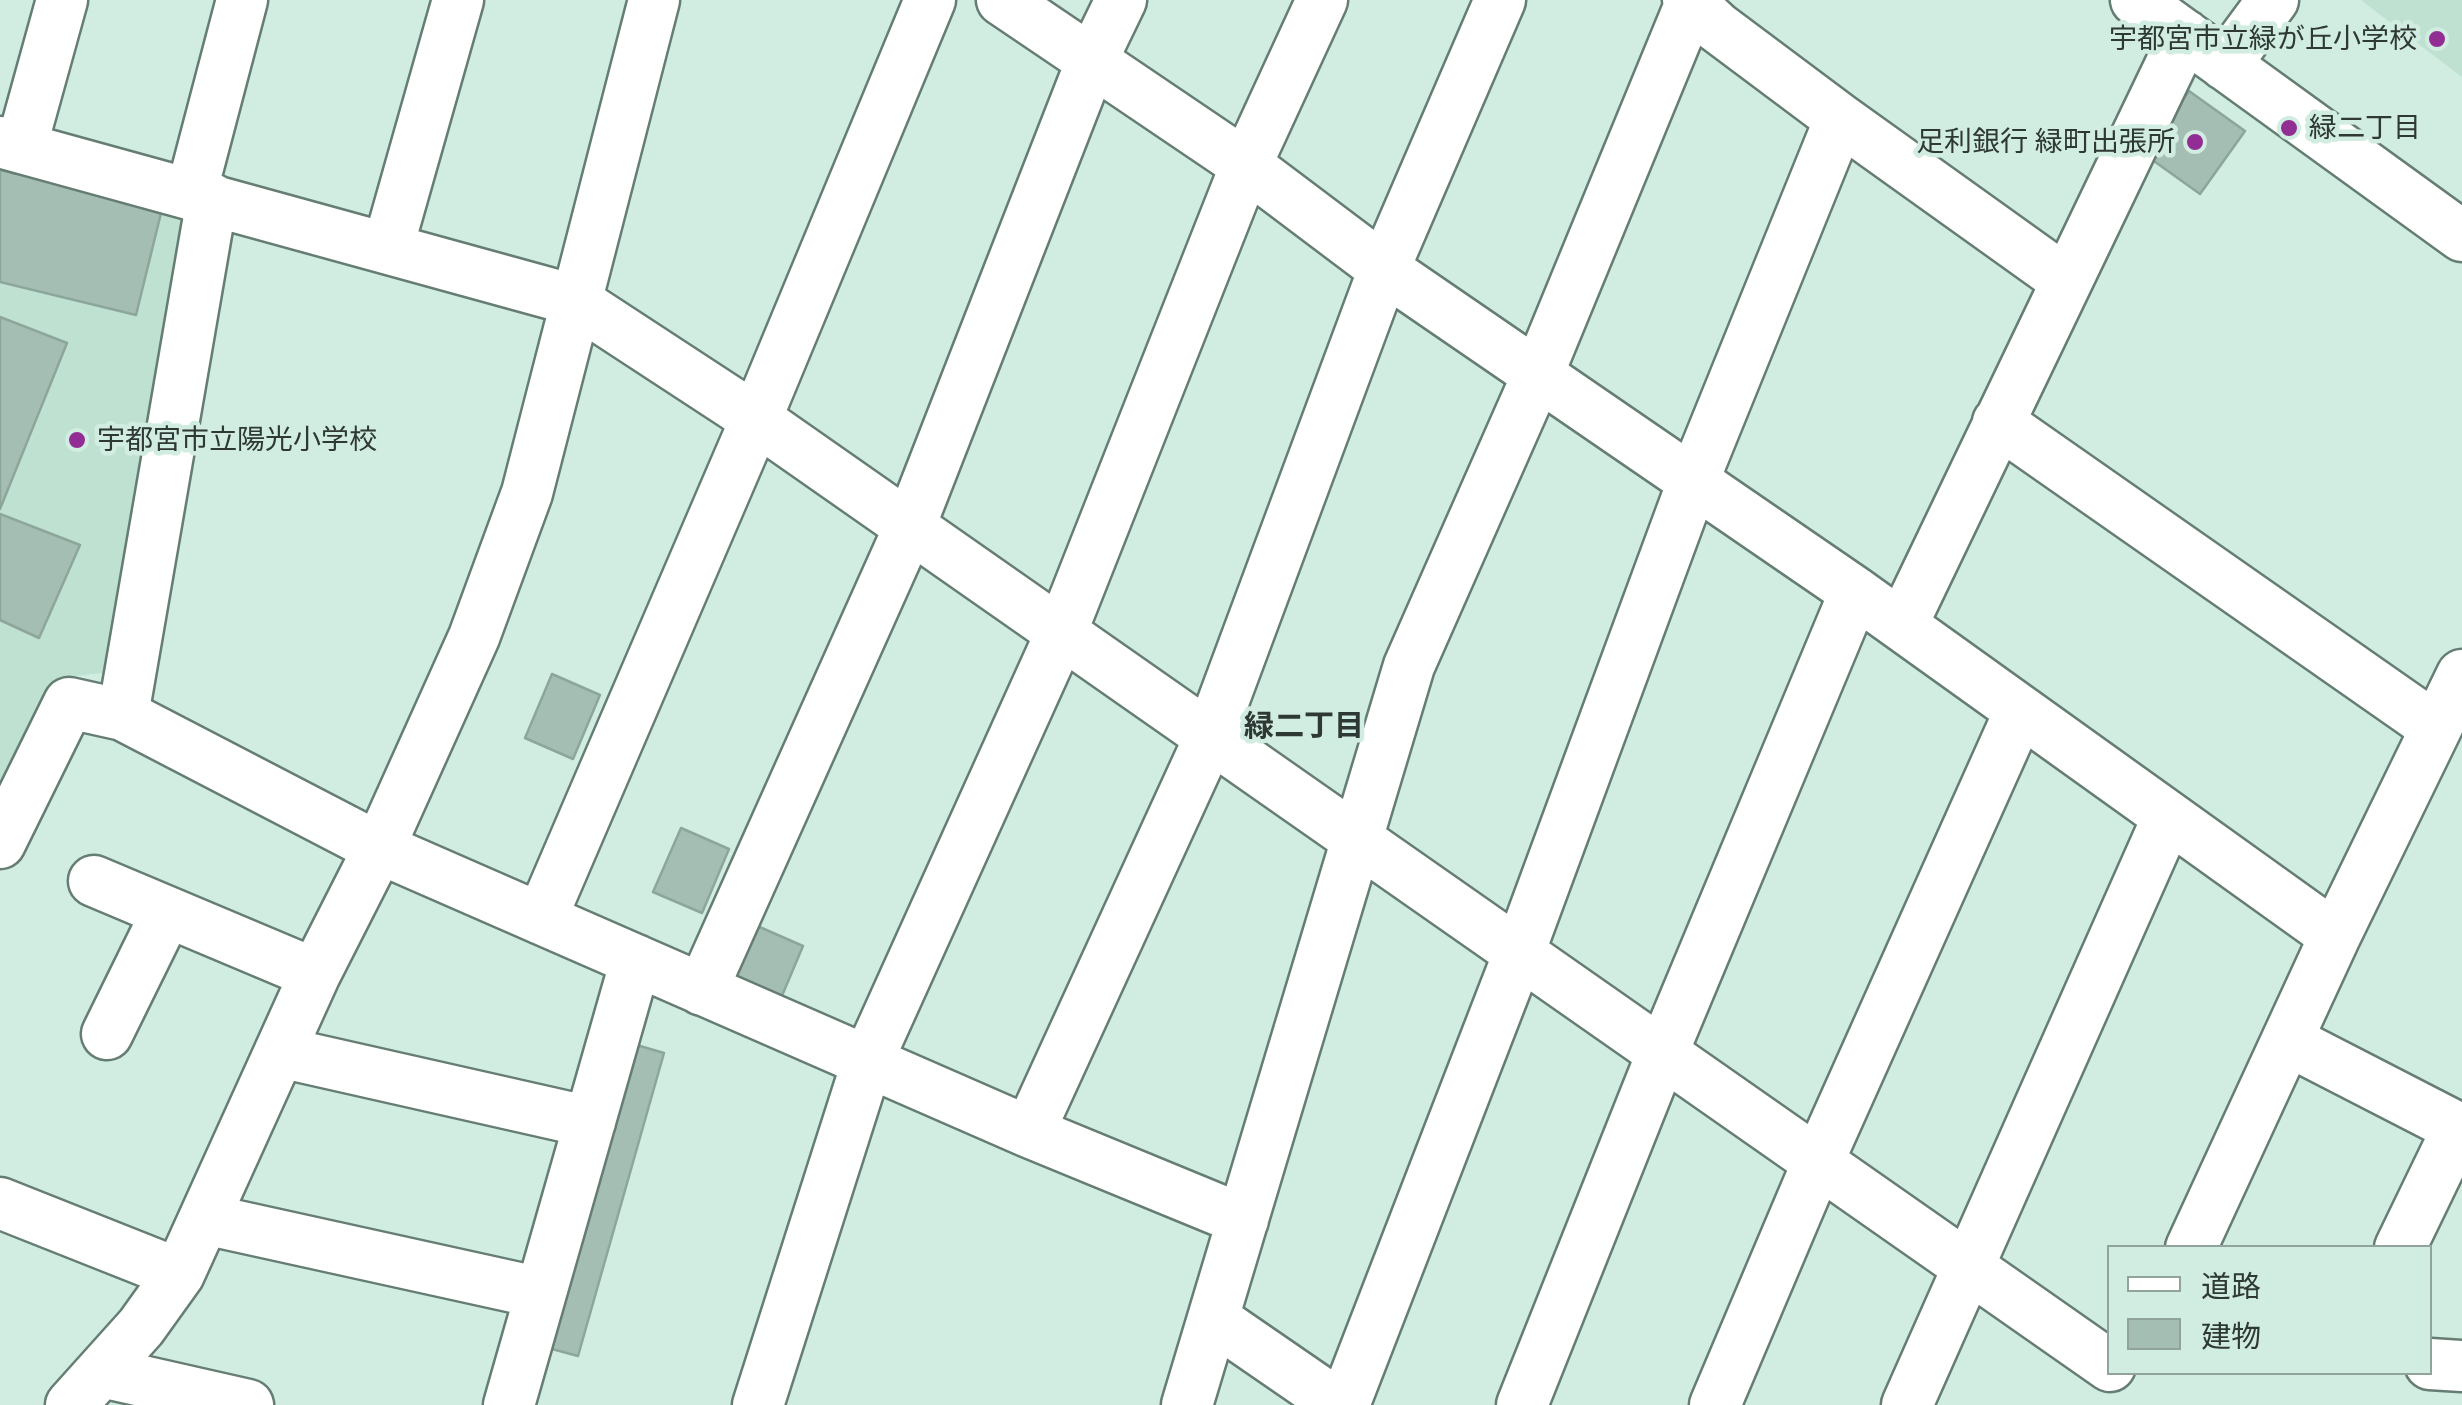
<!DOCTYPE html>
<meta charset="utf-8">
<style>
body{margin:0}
#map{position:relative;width:2462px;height:1405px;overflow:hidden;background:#d1ece0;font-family:"Public Sans","Noto Sans JP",sans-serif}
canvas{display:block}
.legend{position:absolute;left:2107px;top:1245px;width:325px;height:130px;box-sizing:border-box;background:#d1ece0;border:2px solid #90a49b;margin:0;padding:12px 18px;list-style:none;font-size:30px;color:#2e3834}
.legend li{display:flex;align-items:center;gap:20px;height:50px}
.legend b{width:50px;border:2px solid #90a49b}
</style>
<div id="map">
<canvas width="2462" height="1405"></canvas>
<ul class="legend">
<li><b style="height:12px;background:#fff"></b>道路</li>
<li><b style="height:28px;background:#a5beb3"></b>建物</li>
</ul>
</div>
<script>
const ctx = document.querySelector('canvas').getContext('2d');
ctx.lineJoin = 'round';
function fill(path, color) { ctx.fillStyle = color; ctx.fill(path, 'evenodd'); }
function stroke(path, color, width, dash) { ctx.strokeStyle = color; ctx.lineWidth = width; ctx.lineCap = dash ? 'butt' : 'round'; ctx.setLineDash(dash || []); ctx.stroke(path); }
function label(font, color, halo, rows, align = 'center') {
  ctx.font = font + ' "Public Sans","Noto Sans JP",sans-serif'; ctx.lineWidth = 9; ctx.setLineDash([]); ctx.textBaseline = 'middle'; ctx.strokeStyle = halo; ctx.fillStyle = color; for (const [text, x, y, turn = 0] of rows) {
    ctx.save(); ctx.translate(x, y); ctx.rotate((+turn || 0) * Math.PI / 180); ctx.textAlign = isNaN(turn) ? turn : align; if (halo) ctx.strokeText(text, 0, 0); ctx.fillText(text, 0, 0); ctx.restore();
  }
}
fill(new Path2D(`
 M2361 0H2462V77Z
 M0 157 195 208 111 672 57 678 0 812Z`), '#bee1d1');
const building = new Path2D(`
 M2189 91 2245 131 2200 194 2144 154Z
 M0 170 162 209 136 315 0 282Z
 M0 317 67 343 0 509Z
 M0 514 80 545 39 638 0 620Z
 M552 674 600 695 573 759 525 738Z
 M681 828 729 849 702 913 653 892Z
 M755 925 803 946 776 1010 728 989Z
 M623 1041 664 1053 578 1356 537 1345Z`);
fill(building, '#a5beb3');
stroke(building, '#8da69b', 2.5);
const minor = new Path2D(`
 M1002 0 1246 165 1384 269 1855 592 2335 936
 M1688 0 1717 27 1840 119 2065 280
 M2136 0 2462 236
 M2225 65 2273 0
 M0 142 574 300 756 419 2110 1366
 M21 148 62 0
 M191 194 242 0
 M212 199 123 715 379 848 1029 1132 1243 1220
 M388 247 458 0
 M1998 422 2436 728
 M1902 625 2185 35
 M0 843 69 703 123 715
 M94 881 315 974
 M541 919 756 419 930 0
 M702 990 910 526 1092 60 1121 0
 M107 1034 167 912
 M2287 1040 2462 1130
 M280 1052 590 1122
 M1029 1132 1210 737 1384 269 1500 0
 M0 1203 179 1274
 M205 1219 541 1293
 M2191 1248 2335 936 2462 675
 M2400 1248 2458 1128
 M1214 1319 1339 1405
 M2430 1364 2462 1366
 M102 1372 248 1405
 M71 1405 141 1327 179 1274 315 974 379 848 474 637 527 493 654 0
 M509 1405 636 960
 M758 1405 868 1060 1061 633 1246 165 1322 0
 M1187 1405 1409 666 1538 374 1692 0
 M1344 1405 1519 953 1694 479 1840 119
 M1522 1405 1662 1054 1855 592
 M1715 1405 1818 1162 2020 711
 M1907 1405 2168 817`);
stroke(minor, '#657d72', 55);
stroke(minor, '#fff', 50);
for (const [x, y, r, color] of [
 [2437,39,10,"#922d93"],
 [2289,128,10,"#922d93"],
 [2195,142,10,"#922d93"],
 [77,440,10,"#922d93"]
]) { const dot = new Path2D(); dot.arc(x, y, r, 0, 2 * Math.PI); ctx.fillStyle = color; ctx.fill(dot); stroke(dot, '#d1ece0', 4); }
label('28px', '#2e3834', '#d1ece0', [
 ["宇都宮市立緑が丘小学校",2417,39],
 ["緑二丁目",2309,128,"left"],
 ["足利銀行 緑町出張所",2175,142],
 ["宇都宮市立陽光小学校",97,440,"left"]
], 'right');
label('bold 30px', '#2e3834', '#d1ece0', [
 ["緑二丁目",1304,727]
]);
</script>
